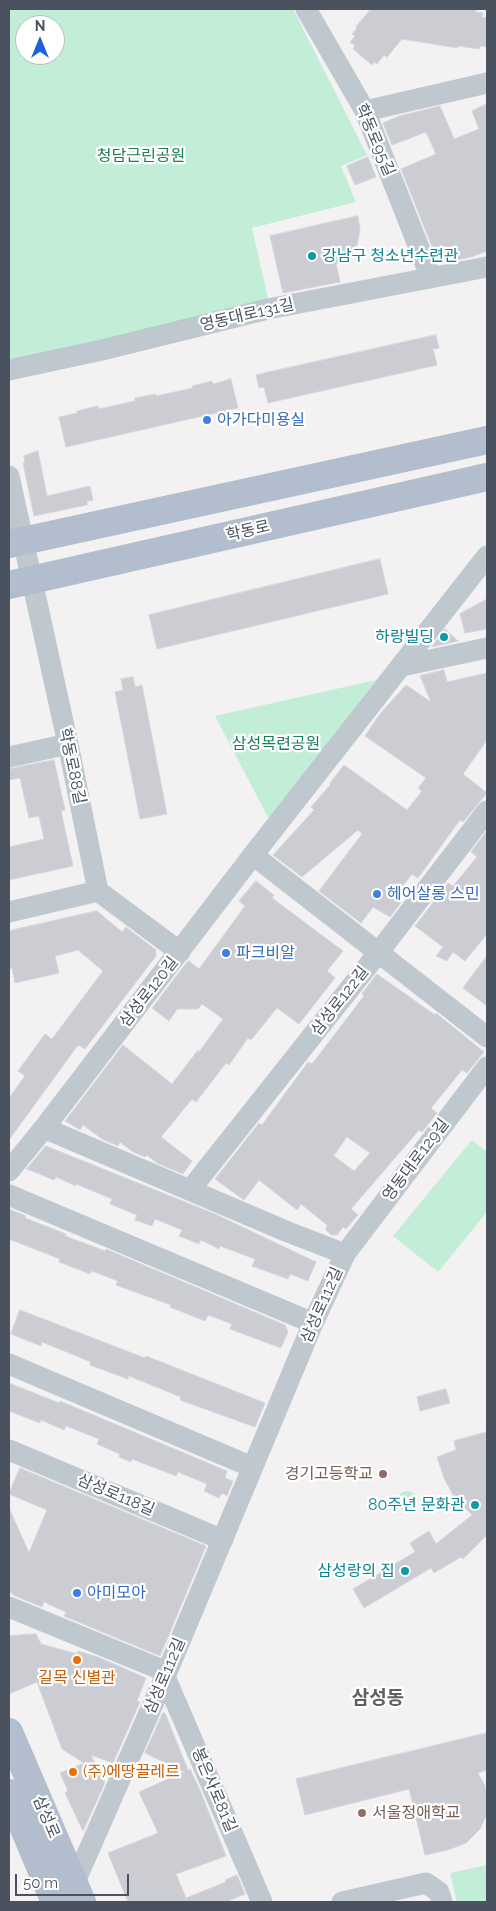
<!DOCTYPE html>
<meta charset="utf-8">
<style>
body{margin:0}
#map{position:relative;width:496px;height:1911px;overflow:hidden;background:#f3f1f1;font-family:Raleway,sans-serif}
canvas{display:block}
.frame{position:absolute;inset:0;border:10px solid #49525e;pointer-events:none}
.north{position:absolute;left:15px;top:15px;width:50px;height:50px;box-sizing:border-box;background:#fff;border:1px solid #b6babf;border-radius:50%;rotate:0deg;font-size:14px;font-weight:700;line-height:20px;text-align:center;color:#49525e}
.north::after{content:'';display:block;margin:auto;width:18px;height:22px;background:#2060de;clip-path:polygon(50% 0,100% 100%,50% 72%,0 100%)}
.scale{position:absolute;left:15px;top:1874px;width:114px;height:22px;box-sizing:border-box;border:2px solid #49525e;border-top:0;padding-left:6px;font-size:15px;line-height:18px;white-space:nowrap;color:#49525e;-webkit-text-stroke:4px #fff;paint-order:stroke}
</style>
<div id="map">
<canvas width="496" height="1911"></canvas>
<div class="frame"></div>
<div class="north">N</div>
<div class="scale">50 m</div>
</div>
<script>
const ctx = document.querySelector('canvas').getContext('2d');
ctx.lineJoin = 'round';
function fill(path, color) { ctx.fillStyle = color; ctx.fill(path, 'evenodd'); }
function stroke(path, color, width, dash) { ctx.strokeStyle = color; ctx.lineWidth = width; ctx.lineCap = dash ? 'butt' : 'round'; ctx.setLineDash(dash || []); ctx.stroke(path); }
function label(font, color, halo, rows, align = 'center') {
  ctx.font = font + ' Raleway,"Noto Sans KR",sans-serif'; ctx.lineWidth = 4.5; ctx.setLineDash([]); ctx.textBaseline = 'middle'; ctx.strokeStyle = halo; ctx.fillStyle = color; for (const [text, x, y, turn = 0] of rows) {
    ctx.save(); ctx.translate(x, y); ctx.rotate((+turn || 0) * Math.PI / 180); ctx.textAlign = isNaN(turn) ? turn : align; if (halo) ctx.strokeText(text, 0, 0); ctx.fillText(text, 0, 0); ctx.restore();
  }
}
fill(new Path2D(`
 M9 9H293L367 155 341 166 356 202 252 228 270 307 9 366ZM25 25H55V55H25Z
 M376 680 270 821 215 716Z
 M472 1140 487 1152V1212L438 1272 393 1236Z
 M397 1501a10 10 0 1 1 20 0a10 10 0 1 1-20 0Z
 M487 1865V1902H457L450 1873Z`), '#c2eed8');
const building = new Path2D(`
 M371 9H476V12L483 13 482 17 487 18V47L480 46 479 49 458 46 457 48 402 39 387 57 384 55 377 64 374 62 372 65 353 49 355 46 350 42 355 36 352 34 357 28 356 27Z
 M487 104V251L471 257 439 264 401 169 436 154 426 132 392 145 383 123 399 116 440 106 454 139 479 129 472 111Z
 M368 157 376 177 355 185 347 166Z
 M358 216 360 230 357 245 347 258 336 264 340 282 283 293 270 236Z
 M436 335 439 348 433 349 437 365 268 403 264 387 259 388 256 375Z
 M231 379 238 408 66 447 59 417 77 413V411L98 406 99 409 135 401V398L156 394V396L193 388 192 386 212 381 213 384Z
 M38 451 47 496 90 486 93 500 87 501V505L34 516 23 463H25L24 456Z
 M380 559 388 594 157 649 149 615Z
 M487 599V629L465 633 460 614Z
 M445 629 458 641 432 647Z
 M444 670 447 682 487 673V740L463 774 487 793 463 822 460 820 418 878 412 874 395 896 402 901 390 917 373 907 361 923 319 891 362 834 358 830 302 877 273 855 314 810 311 807 331 784 330 783 344 765 407 810 422 791 418 788 426 778 365 736 379 715 406 685 431 702 420 676Z
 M133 677 135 687 142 685 167 814 140 819 115 692 123 690 121 679Z
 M54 760 65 810 61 811 73 866 9 880V847L44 839 39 816 29 818 20 778 9 780V769Z
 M487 831V934L465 961 453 952 447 961 436 956 443 947 415 926 448 883 453 886 477 857 471 852Z
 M256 881 274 895 272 898 343 951 327 971 335 978 299 1024 277 1008 251 1040 248 1038 229 1065 226 1063 196 1102 192 1099 161 1137 192 1161 183 1174 157 1163 147 1155 145 1157 133 1152 120 1142 118 1146 102 1139 83 1125 80 1130 65 1121 123 1045 172 1084 198 1050 199 1052 223 1019 202 1004 198 1009H177L169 1021 152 1008 187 962 189 961 199 969 245 906 239 901Z
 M97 911 122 932 126 927 156 950V956L85 1049 78 1045 9 1140V1098L25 1076 18 1071 45 1034 52 1039 103 971 78 950 55 956 59 973 15 983 12 968 9 969V931Z
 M487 956V1006L463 988Z
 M377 974 435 1015 436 1013 484 1052 467 1073 462 1070 431 1108 437 1113 422 1132 419 1130 351 1209 358 1215 346 1229 343 1227 337 1235H331L326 1230 327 1225 301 1204 297 1210 259 1180 244 1200 215 1179 259 1123 262 1125 308 1062 312 1064 364 996 362 994ZM347 1137 370 1153 354 1171 334 1156Z
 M46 1146 215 1214 316 1262 308 1281 290 1274 288 1279 252 1266 255 1259 220 1246 219 1249 201 1240 199 1244 179 1236 182 1230 155 1219 152 1226 135 1220 137 1215 110 1204 112 1199 76 1184V1186L56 1177 54 1180 27 1169Z
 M9 1209 26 1216 25 1218 66 1234 65 1236 105 1251 106 1249 285 1325 288 1332 281 1348 230 1329 232 1324 208 1315 205 1321 170 1307 171 1305 116 1285 118 1281 92 1271 90 1274 59 1262 60 1259 9 1239Z
 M20 1310 145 1358 146 1356 265 1403 255 1427 180 1400 181 1397 129 1376 128 1379 90 1365 91 1362 42 1342 41 1346 11 1334Z
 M9 1383 59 1403 60 1401 227 1471 225 1478 233 1481 227 1496 222 1493 219 1498 204 1491 207 1484 178 1472 176 1476 132 1459 131 1462 119 1457 120 1454 97 1444 99 1439 66 1426 64 1430 41 1420 40 1423 9 1411Z
 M446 1389 450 1403 420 1411 417 1397Z
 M487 1432V1535L463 1559 461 1557 434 1573 431 1568 364 1608 353 1589 415 1552 410 1543 429 1531 436 1544 472 1515 453 1495 444 1478 437 1457 456 1450 454 1441Z
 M20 1468 206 1546 160 1656 64 1616 66 1612 44 1602 42 1607 13 1595 11 1592 9 1593V1508L29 1553 47 1510 9 1494Z
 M36 1634 41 1644 77 1654 78 1651 98 1657 146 1678 137 1701 140 1702 113 1763 91 1755 105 1783 83 1831 65 1793 68 1791 60 1773 84 1763 62 1749 37 1682 9 1694V1636Z
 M163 1713H165L188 1770 190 1769 200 1790 226 1856 176 1874 186 1898 226 1882 225 1880 237 1875 245 1894 226 1902H128L108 1853 158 1833 139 1792 184 1772 145 1753Z
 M487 1733V1770L478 1773 485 1786 487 1798 486 1816 480 1829 466 1843 448 1850 425 1855 409 1789 305 1815 296 1779Z`);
fill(building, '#cbcdd3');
stroke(building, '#d5d7dc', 1);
stroke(new Path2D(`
 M306 9 365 111 431 278
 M365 111 487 83
 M9 370 102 350 268 309 487 267
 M9 476 68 744 98 891 180 952
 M402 666 487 648
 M9 757 68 744
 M253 855 487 1037
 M9 912 98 891
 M44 1128 288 1232 345 1254
 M9 1171 44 1128 253 855 487 556
 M190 1190 378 953 487 811
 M9 1195 313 1323
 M9 1364 252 1467
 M9 1450 223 1540
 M9 1607 167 1672
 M165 1677 262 1902
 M74 1884 167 1672 313 1323 345 1254 487 1067
 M342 1902 426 1883 439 1892 442 1902`), '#bfc7cf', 21);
stroke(new Path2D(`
 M9 544 487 440
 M9 585 487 477
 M9 1732 82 1902
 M9 1793 55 1902`), '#b2bece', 28);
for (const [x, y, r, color] of [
 [312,256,5,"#0f9aa8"],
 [207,420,5,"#3f7fe0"],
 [444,637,5,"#0f9aa8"],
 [377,894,5,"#3f7fe0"],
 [226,953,5,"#3f7fe0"],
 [383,1474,5,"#8d6e63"],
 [475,1505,5,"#0f9aa8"],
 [405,1571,5,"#0f9aa8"],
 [77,1593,5,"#3f7fe0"],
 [77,1660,5,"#e8710a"],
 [73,1772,5,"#e8710a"],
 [362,1813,5,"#8d6e63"]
]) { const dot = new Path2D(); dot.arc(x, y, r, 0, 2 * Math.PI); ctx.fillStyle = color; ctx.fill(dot); stroke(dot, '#fff', 2); }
label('16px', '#49525e', '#fff', [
 ["학동로95길",375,140,67],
 ["영동대로131길",247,315,-13],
 ["학동로",248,531,-13],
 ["학동로88길",72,766,78],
 ["삼성로120길",149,992,-52],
 ["삼성로122길",340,1001,-52],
 ["영동대로129길",416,1160,-53],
 ["삼성로112길",322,1305,-66],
 ["삼성로118길",116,1495,23],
 ["삼성로112길",165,1676,-67],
 ["봉은사로81길",214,1790,67],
 ["삼성로",46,1817,67]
]);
label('16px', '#1b7e57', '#fff', [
 ["청담근린공원",141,156],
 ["삼성목련공원",276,744]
]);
label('16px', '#0d838f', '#fff', [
 ["강남구 청소년수련관",322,256,"left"],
 ["하랑빌딩",434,637],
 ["80주년 문화관",465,1505],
 ["삼성랑의 집",395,1571]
], 'right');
label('16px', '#366cbe', '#fff', [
 ["아가다미용실",217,420],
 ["헤어살롱 스민",387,894],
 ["파크비알",236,953],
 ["아미모아",87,1593]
], 'left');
label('16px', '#785e54', '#fff', [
 ["경기고등학교",373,1474],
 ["서울정애학교",372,1813,"left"]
], 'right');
label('16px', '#c56008', '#fff', [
 ["길목 신별관",77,1678],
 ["(주)에땅끌레르",83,1772,"left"]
]);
label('bold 19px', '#5e6066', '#fff', [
 ["삼성동",378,1698]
]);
</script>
